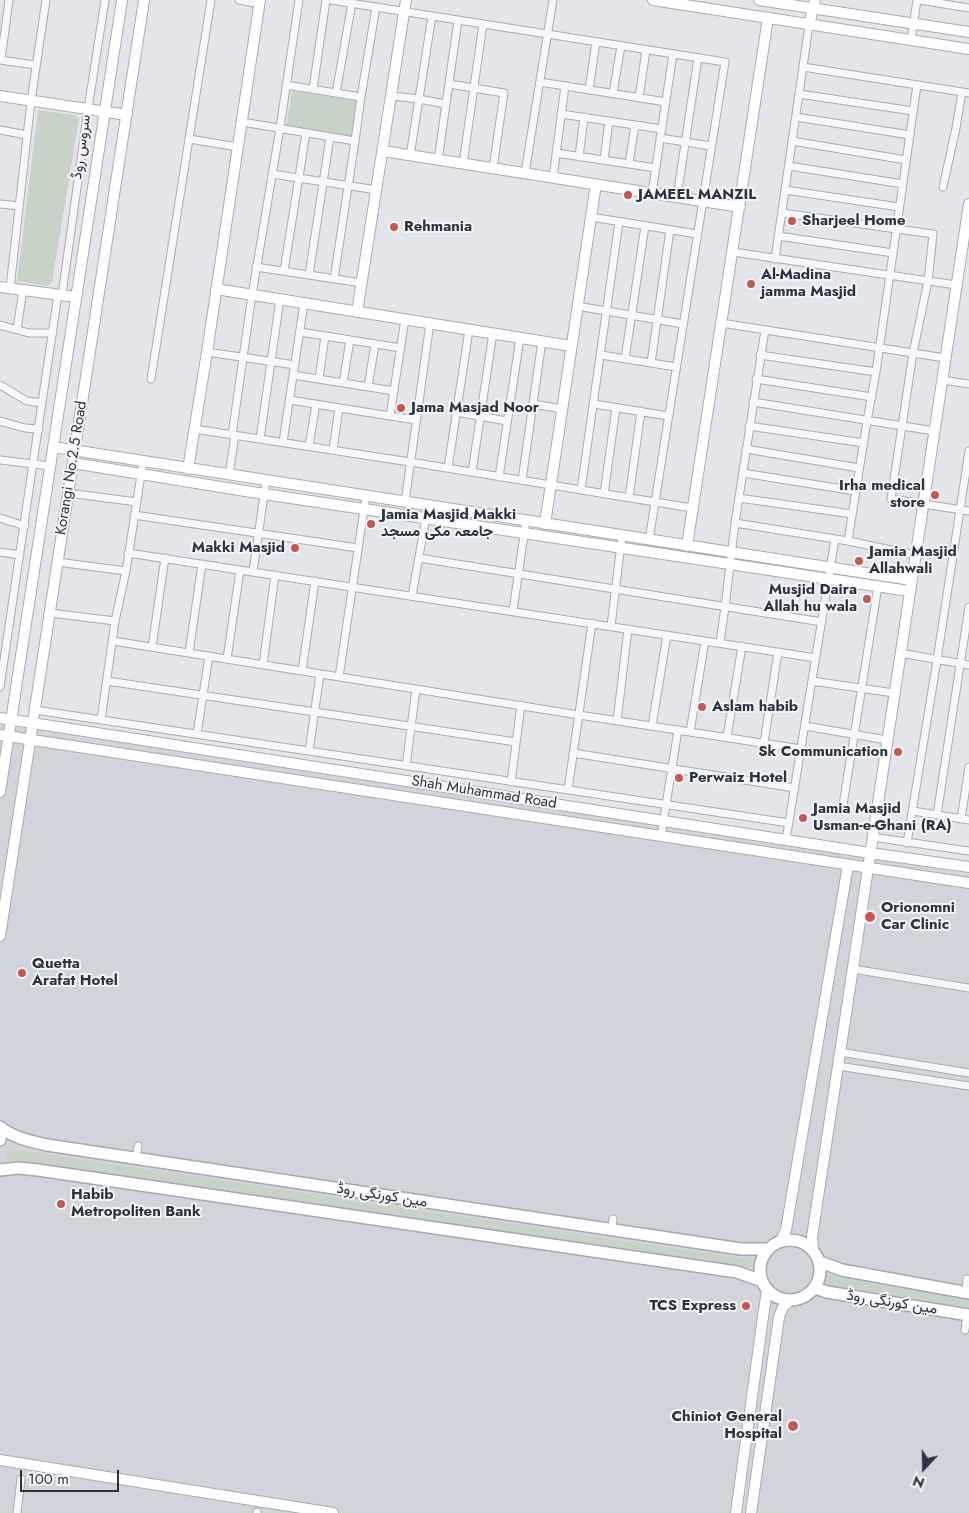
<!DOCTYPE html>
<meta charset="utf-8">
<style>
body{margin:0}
#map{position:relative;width:969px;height:1513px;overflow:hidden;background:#e4e5ea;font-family:Jost,sans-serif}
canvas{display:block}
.north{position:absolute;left:899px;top:1443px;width:50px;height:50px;-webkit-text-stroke:4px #f3f4f8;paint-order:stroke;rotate:201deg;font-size:14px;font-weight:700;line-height:20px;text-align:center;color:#2d3141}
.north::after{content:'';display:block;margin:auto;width:18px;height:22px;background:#2d3141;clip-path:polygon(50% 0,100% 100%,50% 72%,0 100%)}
.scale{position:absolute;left:20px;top:1470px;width:99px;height:22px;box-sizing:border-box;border:2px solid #2d3141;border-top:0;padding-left:6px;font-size:15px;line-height:18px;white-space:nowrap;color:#2d3141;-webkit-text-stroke:4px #f3f4f8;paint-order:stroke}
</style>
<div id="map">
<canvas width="969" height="1513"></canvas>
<div class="north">N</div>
<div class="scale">100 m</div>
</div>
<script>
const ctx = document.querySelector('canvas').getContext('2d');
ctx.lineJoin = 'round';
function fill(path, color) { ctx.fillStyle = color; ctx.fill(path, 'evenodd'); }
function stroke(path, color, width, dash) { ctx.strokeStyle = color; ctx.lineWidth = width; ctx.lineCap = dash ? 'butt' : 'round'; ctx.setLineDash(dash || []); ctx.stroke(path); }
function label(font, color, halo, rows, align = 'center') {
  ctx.font = font + ' Jost,Vazirmatn,sans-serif'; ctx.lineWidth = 4; ctx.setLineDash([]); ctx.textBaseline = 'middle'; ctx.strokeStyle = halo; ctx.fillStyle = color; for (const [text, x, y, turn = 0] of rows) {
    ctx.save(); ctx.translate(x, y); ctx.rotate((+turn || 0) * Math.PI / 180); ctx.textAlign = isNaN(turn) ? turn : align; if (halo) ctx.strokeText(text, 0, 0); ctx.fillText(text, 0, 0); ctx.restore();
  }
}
fill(new Path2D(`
 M0 723 178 750 969 874V1513H0Z`), '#d2d4dc');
fill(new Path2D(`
 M292 91 358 101 352 137 286 127Z
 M38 110 75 115 79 119 52 282 47 286 17 281Z
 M10 1149 750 1260 752 1263 751 1266 747 1269 7 1160 6 1156Z
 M826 1274 969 1297V1309L824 1286 822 1285 823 1276Z`), '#c7d3c6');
const street = new Path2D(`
 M239 0 260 4
 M331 0 725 62 649 540
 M919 0 969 8
 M911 40 917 0
 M0 60 35 65
 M1 60 9 0
 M803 67 969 93
 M540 82 666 102
 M449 84 504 93 493 168
 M313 89 326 0
 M589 90 596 42
 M336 93 352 3
 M613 93 621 46
 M799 94 913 111
 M392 96 419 99 446 104
 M361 97 376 7
 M639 98 646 50
 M561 114 662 129
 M796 117 910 135
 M242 122 355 141 361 97 286 85
 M0 130 27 135
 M660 138 711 146
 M189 139 238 147
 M792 141 906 160
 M556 153 656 168
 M410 156 432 16
 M579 157 584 117
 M438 160 458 20
 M604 160 609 121
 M463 164 483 24
 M629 164 635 125
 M789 166 903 184
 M525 173 553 0
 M272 174 377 190
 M553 178 565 86
 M943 187 956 128 962 92
 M785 190 899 207
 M652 193 673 54
 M677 197 698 58
 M0 204 19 206
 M782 213 933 234 928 281 913 353 891 499 969 511
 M591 217 697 234
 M778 236 893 253
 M733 252 956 285
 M775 259 809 25
 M256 267 362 283
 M284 271 306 133
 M309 275 330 137
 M334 279 355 141
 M10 288 31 101 46 0
 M62 295 88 109 105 0
 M577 306 683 324
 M721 323 945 358
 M0 325 29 333H53
 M17 329 23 290
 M300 332 401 348
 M207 352 295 365
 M601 355 676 367
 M760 355 876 372
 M625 359 645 226
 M651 363 670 230
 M293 375 394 391
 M151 379 211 0
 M319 379 325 336
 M756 379 872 397
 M942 380 969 384
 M343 383 350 340
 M0 385 27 401 42 403
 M368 387 375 344
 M290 400 390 416 405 319
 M753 402 934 431
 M533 404 562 409
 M594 404 668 416
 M456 412 507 421
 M390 416 416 420
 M0 421 25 428 39 429
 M749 426 864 443
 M194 429 410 462 692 508
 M232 435 252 295 280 128 299 0
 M260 439 280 299
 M283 442 304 303
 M309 446 316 404
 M746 449 859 468
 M333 450 339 408
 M0 460 50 466
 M448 468 469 330
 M472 472 493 333
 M743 473 855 491
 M229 475 235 435
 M499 477 520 338
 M522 480 542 341
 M581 490 619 222
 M68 493 137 502
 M604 494 616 408
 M629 498 641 411
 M739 498 852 514
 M405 502 430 323
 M134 515 358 548
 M0 518 25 526
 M735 523 848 541 867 421 876 372 917 85
 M848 541 915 555
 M0 552 20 555
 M128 553 816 658
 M419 558 822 622
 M57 562 126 571
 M253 572 266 481
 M412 596 428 506
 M513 611 526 521
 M50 613 115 621
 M611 626 622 536
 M113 641 579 715 801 749
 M720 643 725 607 735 523 765 330
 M152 647 165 558
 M189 653 202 564
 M900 653 969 665
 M227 659 240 570
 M263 665 275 575
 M302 671 315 581
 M339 677 366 496
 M107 681 516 742
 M812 681 894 693
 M0 687 58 294
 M35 710 789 823
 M101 720 115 621 126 571 143 462
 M617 721 628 629
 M652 726 667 635
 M805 726 887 740
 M690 732 705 641
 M197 734 209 656
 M727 737 742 646
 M764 743 778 652
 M309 751 320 674
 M573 753 795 788
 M406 766 416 689
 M511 782 521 705
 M568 790 592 623
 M843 805 878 586
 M913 811 969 820
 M937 815 969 607
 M961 819 969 767
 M661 836 678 730
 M872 837 969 851
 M786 840 835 539
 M907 843 937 660 969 451
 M853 969 969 988
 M840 1052 969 1073
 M838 1066 969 1086
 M136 1159 138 1146
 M612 1230 613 1219
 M966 1292 967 1279
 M965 1330 967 1315
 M17 1513 21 1479
 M257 1513V1512`);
const secondary = new Path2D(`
 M653 0 969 49
 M759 0 969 32
 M809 25 815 0
 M0 96 127 115
 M383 151 740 207
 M0 287 76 297
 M216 289 571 346
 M357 312 406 0
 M53 447 911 580
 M73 463 264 494 909 591
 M188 469 207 352 260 0
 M545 524 596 184
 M687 546 768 18
 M0 718 870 853 969 867
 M0 735 969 883
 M0 792 122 0
 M0 936 144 0
 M781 1241 786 1230 796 1171 848 865
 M813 1250 812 1237 969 204
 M0 1460 333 1513
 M736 1513 763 1317 767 1290
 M751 1513 779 1317 783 1307 790 1300`);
const primary = new Path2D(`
 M0 1127C14 1138 30 1141 47 1145L741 1249H768
 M0 1137V1140
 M0 1170 18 1168 38 1170 737 1272 762 1281
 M760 1270a30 30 0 1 1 60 0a30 30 0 1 1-60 0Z
 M820 1262 842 1270 969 1293
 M815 1288 827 1292 969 1315`);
stroke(street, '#a9abb4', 9);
stroke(secondary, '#a9abb4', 12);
stroke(primary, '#a4a8b5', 14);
stroke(street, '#f6f7f9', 7);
stroke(secondary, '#fff', 10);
stroke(primary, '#fff', 11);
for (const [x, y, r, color] of [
 [628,195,5,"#c35955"],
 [792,221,5,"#c35955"],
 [394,227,5,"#c35955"],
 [751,284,5,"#c35955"],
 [401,408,5,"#c35955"],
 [935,495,5,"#c35955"],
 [371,524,5,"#c35955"],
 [295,548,5,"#c35955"],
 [859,561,5,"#c35955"],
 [867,599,5,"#c35955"],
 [702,707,5,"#c35955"],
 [898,752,5,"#c35955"],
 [679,778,5,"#c35955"],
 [803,818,5,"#c35955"],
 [870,917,6,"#c35955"],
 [22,973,5,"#c35955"],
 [61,1204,5,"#c35955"],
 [746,1306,5,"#c35955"],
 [793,1426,6,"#c35955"]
]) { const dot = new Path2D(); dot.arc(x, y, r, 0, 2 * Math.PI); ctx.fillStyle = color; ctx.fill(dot); stroke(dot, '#f3f4f8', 2); }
label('15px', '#2d3141', '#f3f4f8', [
 ["سروس روڈ",82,147,-82],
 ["Korangi No.2.5 Road",72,468,-81],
 ["Shah Muhammad Road",484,793,9],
 ["مین کورنگی روڈ",382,1196,9],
 ["مین کورنگی روڈ",892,1303,9]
]);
label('bold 15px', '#2d3141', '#f3f4f8', [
 ["JAMEEL MANZIL",638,195],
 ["Sharjeel Home",802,221],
 ["Rehmania",404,227],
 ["Al-Madina",761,275],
 ["jamma Masjid",761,292],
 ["Jama Masjad Noor",411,408],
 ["Irha medical",925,486,"right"],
 ["store",925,503,"right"],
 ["Jamia Masjid Makki",381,515],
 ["جامعہ مکی مسجد",381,532],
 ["Makki Masjid",285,548,"right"],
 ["Jamia Masjid",869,552],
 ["Allahwali",869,569],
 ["Musjid Daira",857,590,"right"],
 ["Allah hu wala",857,607,"right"],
 ["Aslam habib",712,707],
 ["Sk Communication",888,752,"right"],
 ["Perwaiz Hotel",689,778],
 ["Jamia Masjid",813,809],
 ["Usman-e-Ghani (RA)",813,826],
 ["Orionomni",881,908],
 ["Car Clinic",881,925],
 ["Quetta",32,964],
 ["Arafat Hotel",32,981],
 ["Habib",71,1195],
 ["Metropoliten Bank",71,1212],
 ["TCS Express",736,1306,"right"],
 ["Chiniot General",782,1417,"right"],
 ["Hospital",782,1434,"right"]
], 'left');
</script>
